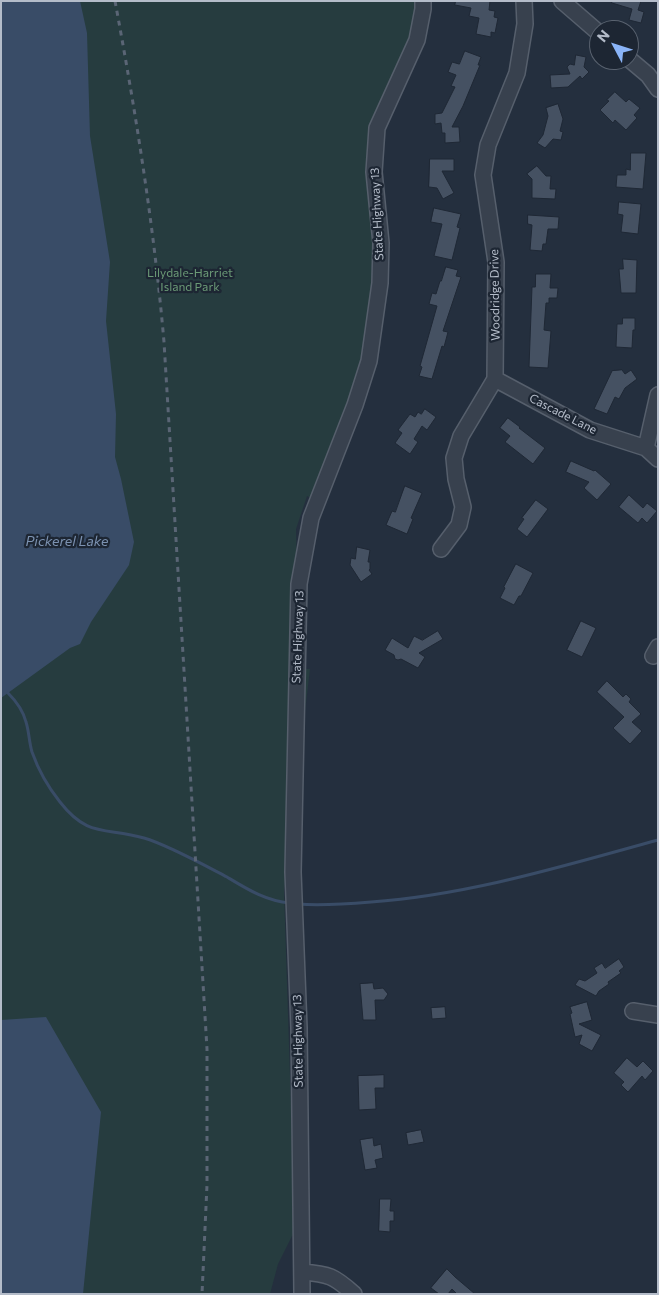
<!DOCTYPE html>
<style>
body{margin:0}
#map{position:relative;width:659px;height:1295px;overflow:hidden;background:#242f3e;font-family:Commissioner,sans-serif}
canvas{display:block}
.frame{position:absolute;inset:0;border:2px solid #b4bcc9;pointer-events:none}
.north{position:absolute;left:589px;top:20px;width:50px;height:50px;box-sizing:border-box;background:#1d2633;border:1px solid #59626f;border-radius:50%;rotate:310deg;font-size:14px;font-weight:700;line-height:20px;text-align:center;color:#b4bcc9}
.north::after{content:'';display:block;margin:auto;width:18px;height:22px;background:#8ab4f8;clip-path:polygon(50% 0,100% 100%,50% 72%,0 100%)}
</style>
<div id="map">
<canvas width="659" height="1295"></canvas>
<div class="frame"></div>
<div class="north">N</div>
</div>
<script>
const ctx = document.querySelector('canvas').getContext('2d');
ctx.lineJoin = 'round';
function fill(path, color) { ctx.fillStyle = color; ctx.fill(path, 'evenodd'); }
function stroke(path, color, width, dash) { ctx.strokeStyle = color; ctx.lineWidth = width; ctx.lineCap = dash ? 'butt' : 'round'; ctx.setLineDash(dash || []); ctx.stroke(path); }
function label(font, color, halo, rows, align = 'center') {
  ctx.font = font + ' Commissioner,sans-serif'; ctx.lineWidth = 4.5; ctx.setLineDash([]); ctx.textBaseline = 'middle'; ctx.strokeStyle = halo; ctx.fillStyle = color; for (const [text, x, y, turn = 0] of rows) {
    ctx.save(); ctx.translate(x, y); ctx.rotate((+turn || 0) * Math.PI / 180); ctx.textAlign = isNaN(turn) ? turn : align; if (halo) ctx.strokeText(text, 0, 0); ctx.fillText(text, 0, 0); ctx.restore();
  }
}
fill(new Path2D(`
 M1 1H425L371 139 379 294 359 398 321 503 307 496 296 529 299 669H310L284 891 295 1230 278 1264 270 1294H1Z`), '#263c3f');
fill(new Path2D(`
 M1 1H80L87 33 90 136 110 262 106 321 116 414 115 457 121 479 134 542 129 565 91 622 80 644 70 648 1 698Z
 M46 1017 101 1112 83 1294H1V1020Z`), '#394c67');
stroke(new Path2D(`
 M8 693C16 701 23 710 26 722 29 731 29 742 32 752 38 769 48 787 60 802 88 838 105 827 144 838 168 845 204 865 227 877 247 889 266 901 290 903
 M298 904C322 906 347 904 371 902 469 895 563 866 658 840`), '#394c67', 3);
const building = new Path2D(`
 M456 1H490L489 10 495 11 494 17 498 18 495 33 491 32V37L476 34 479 18 469 16 471 8 455 5Z
 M612 1H641L638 10 644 12 641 23 629 20 632 9 612 3Z
 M465 51 481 57 478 65H480L463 106 452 127H459L460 142 445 143V133H442L441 123 435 124V114L442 113 455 87 451 86 456 75 448 72 452 62 459 64Z
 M576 55 586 57 584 67 589 72 582 79 580 76 568 87 551 88 550 75 570 74 567 67 570 64 574 65Z
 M615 92 626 102 629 99 640 108 634 115 637 118 626 130 615 120 613 123 600 110 609 101 607 100Z
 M558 104 563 119 560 131 563 132 561 140 553 139 545 148 537 143 543 135 548 116 546 108Z
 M631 153H646L643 189 616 187 617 175H626V169L630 170Z
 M430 159H454V171H442L454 193 443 199 437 188 429 187Z
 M537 166 546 176H551L550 189H556L555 199 532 198V179L527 174Z
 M619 202 641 204 638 234 621 232 623 215 618 214Z
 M434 208 461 214 457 227 460 228 452 260 434 256 442 224 431 222Z
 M528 215 559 217 558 229H548L546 244H543L542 251 530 250 532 225 528 224Z
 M623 259 637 260 636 293H621L619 269H623Z
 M446 267 458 270 456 276 461 277 443 331 448 332 444 347 442 346 432 379 419 376 422 367 420 366 437 306 429 304 432 293 436 294 440 281H441Z
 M536 274H551L550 288H558L557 298H549V303H546L544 330 551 331 548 368 529 367 532 287H535Z
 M623 318H635V330H633L632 348 616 347 617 324H622Z
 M622 370 625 374 631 370 637 379 625 388 619 399 615 397 607 414 594 409 612 371Z
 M425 409 436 417 427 430 422 426 414 439 418 442 410 454 395 443 402 433 398 430 410 414 415 417 418 412 421 414Z
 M508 418 520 427 519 428 545 448 533 464 505 442 510 436 500 428Z
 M571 461 594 471 595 470 611 484 597 500 584 488 589 482 566 472Z
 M405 486 422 493 411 518 413 519 407 534 386 525 392 511 395 512Z
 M629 495 643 508 647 503 657 511 647 523 642 518 638 523 619 507Z
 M536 500 548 509 527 537 517 529 524 519 522 518Z
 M357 547 370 550 368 562H370V569L369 570 372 574 361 582 350 565 351 558 355 559Z
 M516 564 533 573 521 596H519L514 605 500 598 505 588 504 587Z
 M581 621 596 628 582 657 567 650Z
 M438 631 443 639 419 653 425 657 418 668 401 659 398 660 395 659 394 655 385 650 392 638 408 648 414 636 422 640Z
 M607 681 623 697 626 694 631 699 629 702 641 714 632 722 642 731 630 744 613 728 624 717 597 692Z
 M619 959 624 967 619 971 621 973 608 982 609 984 599 991 596 996 575 985 579 979 585 981 597 973 594 968 602 963 605 968Z
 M373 983 374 989 383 988 388 994 384 1000H375L376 1020H363L360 984Z
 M587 1002 592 1020 579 1024 601 1035 592 1051 579 1044 582 1035 575 1037 570 1014 572 1013 570 1007Z
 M445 1007 446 1018 432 1019 431 1008Z
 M627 1058 637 1067 643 1061 653 1071 645 1080 642 1076 628 1092 621 1085 624 1082 614 1073Z
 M384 1075V1088H375L376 1109 359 1110 358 1076Z
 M421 1130 424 1142 408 1145 406 1133Z
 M373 1138 374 1146 381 1144 383 1158 375 1160 377 1168 365 1170 360 1140Z
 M380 1199H391L390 1211H394V1221H390V1232L379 1231Z
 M447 1269 455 1277 475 1294H457L452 1289 448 1294H439L431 1288Z`);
fill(building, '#455162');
stroke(building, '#1f2835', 1);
const minor = new Path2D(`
 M562 1 599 33
 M629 59 648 75 658 89
 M495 379 590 430 646 448 658 459
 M646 448 658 395
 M441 549 459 525 463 507 456 479 454 458 461 436 495 379 496 262 483 175 488 145 517 73 525 24 524 1
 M653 656 658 647
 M633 1011 658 1015
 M302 1272C329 1274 334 1276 354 1294
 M302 1294 299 1028 293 872 299 584 311 518 355 405 369 361 380 283 381 243 374 172 377 128 417 40 423 9V1`);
stroke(minor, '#565f6c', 18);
stroke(minor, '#38414e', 15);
stroke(new Path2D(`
 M115 1C136 114 154 227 164 342L207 1049V1185L202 1294`), '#5a6575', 3, [5, 5]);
label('12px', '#b4bcc9', '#1d2633', [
 ["State Highway 13",377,214,-93],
 ["Woodridge Drive",495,295,-91],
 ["Cascade Lane",563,414,27],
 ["State Highway 13",298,637,-88],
 ["State Highway 13",298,1041,-91]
]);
label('12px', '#6b9a76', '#1d2633', [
 ["Lilydale-Harriet",190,273],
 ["Island Park",190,287]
]);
label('italic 14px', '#7c92b1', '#1d2633', [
 ["Pickerel Lake",67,541]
]);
</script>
